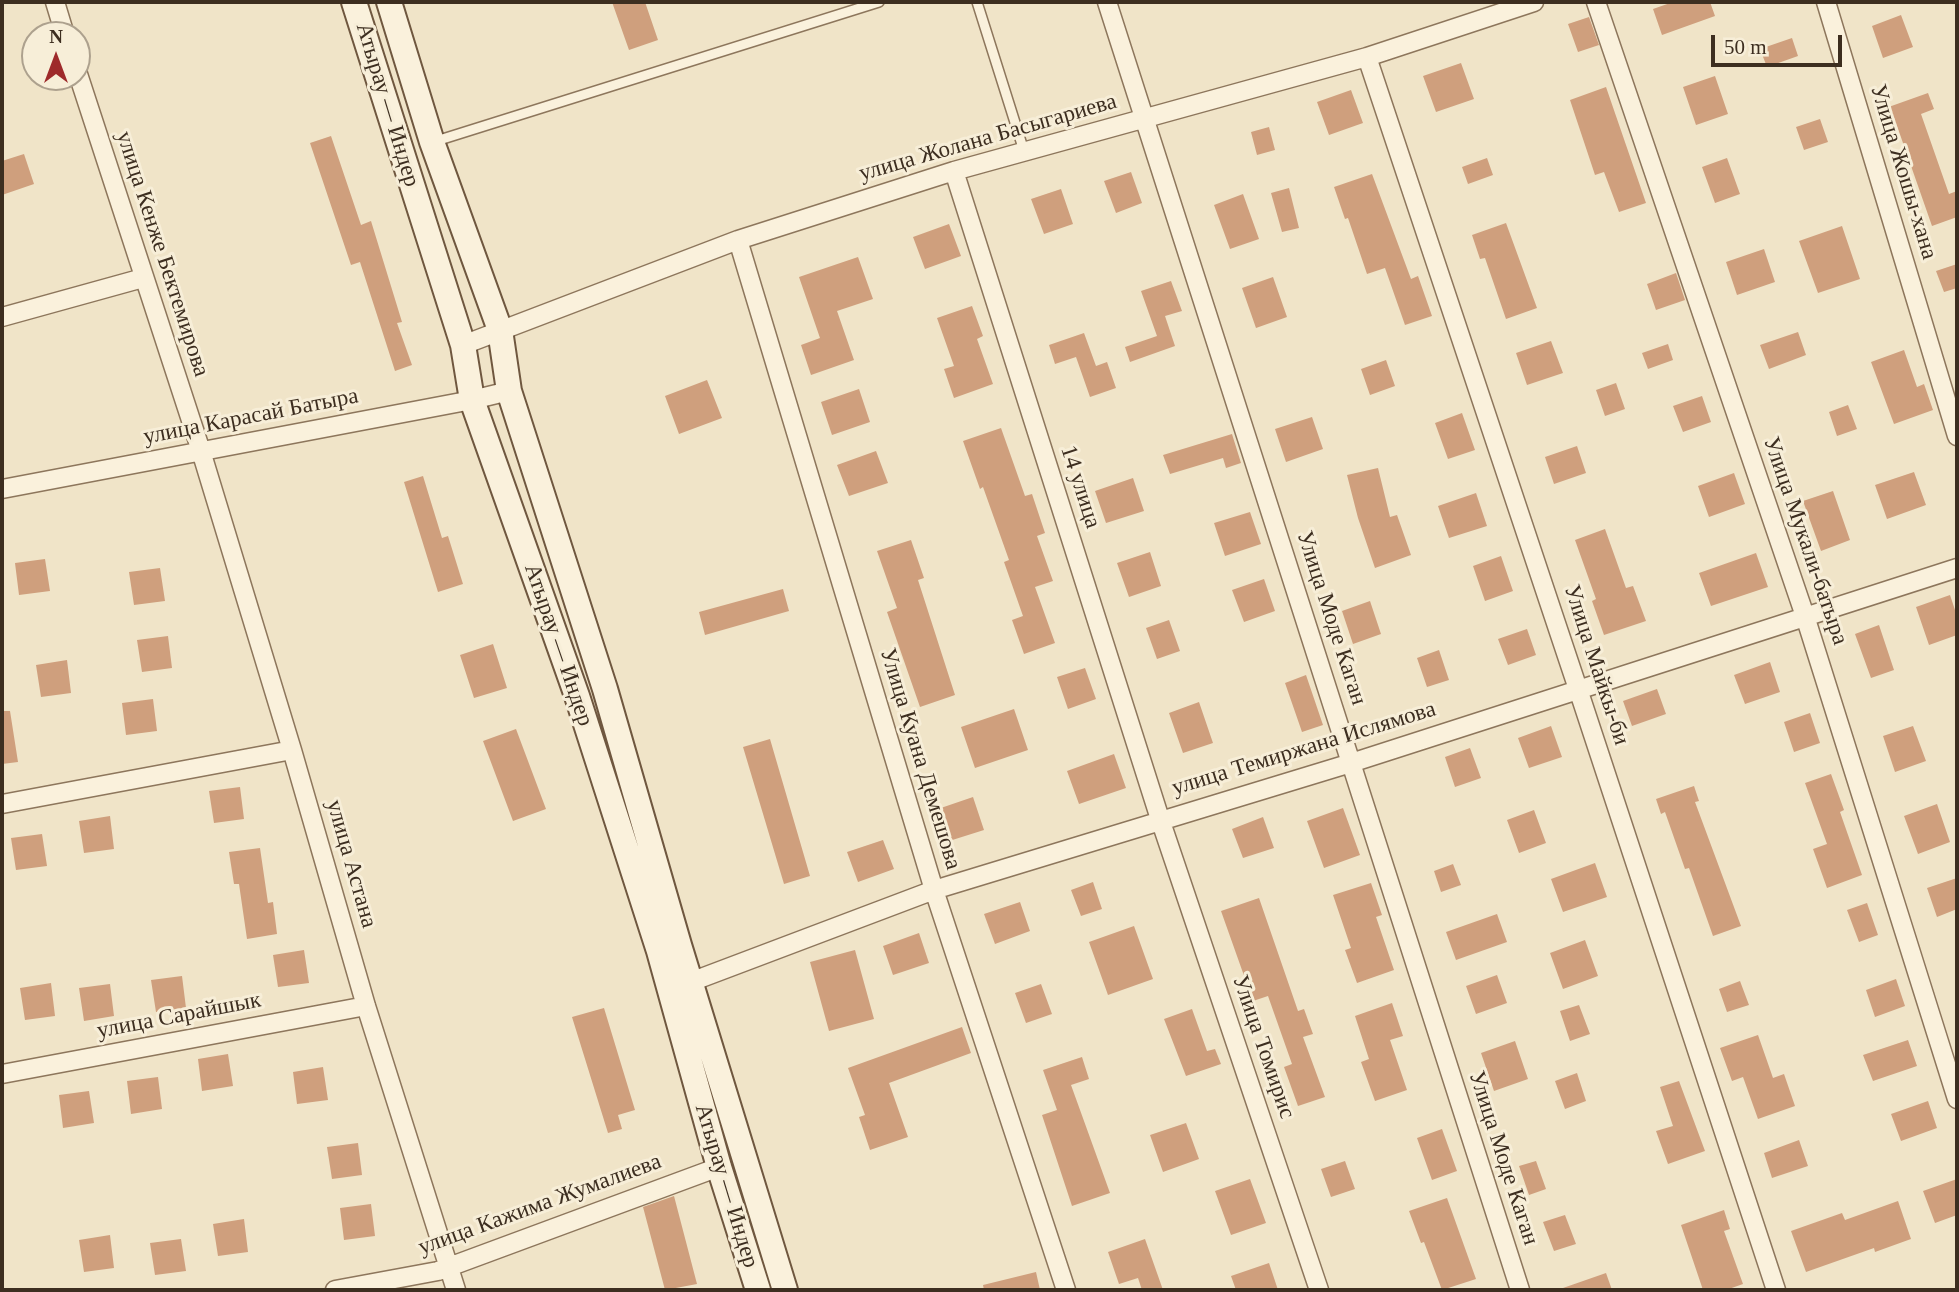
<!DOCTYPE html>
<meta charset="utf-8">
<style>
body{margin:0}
#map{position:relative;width:1959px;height:1292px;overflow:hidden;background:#f0e4c8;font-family:Georgia,serif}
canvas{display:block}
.frame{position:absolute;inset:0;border:4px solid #3d2e20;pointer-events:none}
.north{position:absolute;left:21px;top:21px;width:70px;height:70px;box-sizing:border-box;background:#f7eed8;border:2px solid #ada18e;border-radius:50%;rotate:0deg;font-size:19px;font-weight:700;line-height:28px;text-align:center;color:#3d2e20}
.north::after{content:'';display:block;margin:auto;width:24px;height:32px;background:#9e2a2b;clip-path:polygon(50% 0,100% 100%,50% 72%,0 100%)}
.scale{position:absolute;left:1711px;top:35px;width:131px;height:32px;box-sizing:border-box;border:4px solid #3d2e20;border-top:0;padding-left:9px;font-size:21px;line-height:24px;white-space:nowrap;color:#3d2e20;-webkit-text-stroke:5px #f7eed8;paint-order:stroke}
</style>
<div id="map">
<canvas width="1959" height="1292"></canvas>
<div class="frame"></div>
<div class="north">N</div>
<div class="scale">50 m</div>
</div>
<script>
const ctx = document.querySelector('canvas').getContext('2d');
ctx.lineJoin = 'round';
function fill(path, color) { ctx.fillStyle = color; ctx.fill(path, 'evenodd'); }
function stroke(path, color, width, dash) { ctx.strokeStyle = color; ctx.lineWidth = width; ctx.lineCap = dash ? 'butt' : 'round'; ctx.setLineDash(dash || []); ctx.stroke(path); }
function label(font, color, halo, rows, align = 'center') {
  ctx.font = font + ' Georgia,serif'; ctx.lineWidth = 6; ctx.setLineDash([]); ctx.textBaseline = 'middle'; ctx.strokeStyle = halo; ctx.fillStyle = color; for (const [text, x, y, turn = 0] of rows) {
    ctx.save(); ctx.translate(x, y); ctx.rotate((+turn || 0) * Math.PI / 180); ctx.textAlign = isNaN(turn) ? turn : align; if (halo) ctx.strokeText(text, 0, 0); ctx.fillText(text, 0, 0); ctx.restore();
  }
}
fill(new Path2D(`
 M612 2H645L658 40 629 50Z
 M1673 2H1710L1715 16 1662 35 1653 9Z
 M1901 15 1913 47 1883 58 1872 26Z
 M1589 17 1599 45 1578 52 1568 24Z
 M1792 38 1798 56 1767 67 1760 49Z
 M1461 63 1474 99 1436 112 1423 76Z
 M1715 76 1728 114 1696 125 1683 87Z
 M1606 87 1646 203 1619 212 1604 172 1595 175 1570 100Z
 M1351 90 1363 123 1329 135 1317 102Z
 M1928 93 1934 109 1921 114 1949 194 1957 191V217L1932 226 1896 123 1888 125 1883 109Z
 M1820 119 1828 142 1804 150 1796 127Z
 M1269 127 1275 150 1257 155 1251 132Z
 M331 136 361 225 371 221 402 322 397 323 412 365 395 371 360 262 351 265 310 143Z
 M24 154 34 184 2 195V161Z
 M1487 158 1493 175 1468 184 1462 167Z
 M1727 158 1740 194 1715 203 1702 167Z
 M1131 172 1142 203 1116 213 1104 181Z
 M1372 174 1411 279 1418 276 1432 316 1405 325 1385 268 1367 274 1348 218 1345 219 1334 187Z
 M1289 188 1299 228 1282 232 1271 193Z
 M1061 189 1073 224 1044 234 1031 199Z
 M1243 194 1259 239 1230 249 1214 205Z
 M1506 223 1537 308 1506 319 1485 258 1480 259 1472 235Z
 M949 224 961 256 925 269 913 237Z
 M1842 226 1860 279 1818 293 1799 241Z
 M1764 249 1775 282 1737 295 1726 262Z
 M858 257 873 299 837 311 854 360 811 375 801 345 820 338 799 277Z
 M1957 264V288L1944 292 1936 271Z
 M1676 273 1685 300 1656 310 1647 284Z
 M1273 277 1287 317 1256 328 1242 288Z
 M1171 281 1182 311 1165 316 1175 346 1130 362 1125 347 1157 336 1141 291Z
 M972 306 983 336 977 339 993 384 954 398 944 369 954 366 937 318Z
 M1798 332 1806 355 1769 369 1760 345Z
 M1084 333 1096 366 1107 362 1116 388 1090 397 1076 357 1055 364 1049 345Z
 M1551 341 1563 373 1527 385 1516 353Z
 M1668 344 1673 360 1648 369 1642 353Z
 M1904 350 1917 387 1924 384 1933 410 1894 424 1871 362Z
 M1386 360 1395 386 1370 395 1361 369Z
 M707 380 722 418 679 434 665 396Z
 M1616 383 1625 409 1605 416 1596 390Z
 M859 389 870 422 832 435 821 402Z
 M1702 396 1711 422 1683 432 1673 406Z
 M1848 405 1857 429 1837 436 1829 412Z
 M1462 413 1475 450 1448 459 1435 423Z
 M1312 417 1323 449 1286 462 1275 429Z
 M1001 428 1025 496 1032 494 1045 533 1037 536 1053 581 1035 587 1055 643 1024 654 1012 620 1023 616 1004 562 1009 560 983 487 980 489 963 441Z
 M1232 434 1241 463 1226 468 1223 458 1170 474 1163 455Z
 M1577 446 1586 473 1554 484 1545 457Z
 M876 451 888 483 849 496 837 465Z
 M1378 468 1390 517 1397 515 1411 555 1375 568 1358 518 1347 475Z
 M1914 472 1926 505 1887 519 1875 485Z
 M1734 473 1745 504 1709 517 1698 486Z
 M423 476 442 538 448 536 463 584 438 592 404 482Z
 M1133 478 1144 511 1106 523 1095 491Z
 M1833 491 1850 540 1821 551 1803 501Z
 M1476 493 1487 526 1449 538 1438 506Z
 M1250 512 1261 544 1225 556 1214 523Z
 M1605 529 1626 588 1633 586 1646 621 1604 635 1592 601 1596 599 1575 540Z
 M911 540 924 578 918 580 955 695 920 707 887 612 897 608 877 551Z
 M1150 552 1161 586 1129 597 1117 563Z
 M1756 553 1768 587 1711 606 1699 573Z
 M1501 556 1513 591 1485 601 1473 566Z
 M45 559 50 591 19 595 15 563Z
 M160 568 165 601 134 605 129 572Z
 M1264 579 1275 611 1244 622 1232 590Z
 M783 589 789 611 705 635 699 612Z
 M1950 595 1957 616V635L1929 645 1916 607Z
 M1370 601 1381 634 1353 644 1342 611Z
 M1169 620 1180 651 1157 659 1146 628Z
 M1879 625 1894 670 1871 678 1855 634Z
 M1527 629 1536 655 1508 665 1498 639Z
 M168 636 172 668 142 672 137 640Z
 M493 644 507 688 474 698 460 655Z
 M1439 650 1449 680 1427 687 1417 658Z
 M67 660 71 693 41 697 36 665Z
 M1770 662 1780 692 1745 704 1734 675Z
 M1085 668 1096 699 1068 709 1057 677Z
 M1306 675 1323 725 1302 732 1285 683Z
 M1657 689 1666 714 1632 726 1623 701Z
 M153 699 157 731 126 735 122 703Z
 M1199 702 1213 743 1183 753 1169 713Z
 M1014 709 1028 750 975 768 961 727Z
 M2 711H10L18 762 2 764Z
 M1810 713 1820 743 1794 752 1784 722Z
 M1551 726 1562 757 1529 768 1518 738Z
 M1913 726 1926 761 1895 772 1883 736Z
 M516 729 546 809 513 821 483 741Z
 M770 739 810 876 784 884 743 747Z
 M1470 748 1481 778 1455 787 1445 757Z
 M1114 754 1126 788 1079 804 1067 771Z
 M1831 774 1844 810 1840 812 1862 875 1827 888 1813 849 1827 844 1805 783Z
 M1694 786 1699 801 1695 802 1741 926 1713 936 1689 868 1685 869 1665 812 1661 814 1656 799Z
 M240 787 244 819 214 823 209 791Z
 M973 797 984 830 946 842 935 810Z
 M1937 804 1950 842 1918 854 1904 816Z
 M1343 808 1360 855 1324 868 1307 821Z
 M1534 810 1546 843 1519 853 1507 820Z
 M110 816 114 849 84 853 79 821Z
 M1263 817 1274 848 1243 858 1232 829Z
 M42 834 47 866 16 870 11 838Z
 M883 840 894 869 858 882 847 852Z
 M260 848 268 903 273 902 277 934 247 939 239 884H234L229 852Z
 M1595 863 1607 897 1563 912 1551 879Z
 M1453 864 1461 885 1441 892 1434 871Z
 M1957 878V909L1937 917 1927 888Z
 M1093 882 1102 909 1081 916 1071 890Z
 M1371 883 1382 915 1376 917 1394 970 1357 983 1345 950 1351 948 1333 895Z
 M1259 898 1298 1011 1304 1009 1313 1034 1303 1037 1325 1097 1298 1106 1284 1067 1292 1064 1268 996 1253 1001 1221 911Z
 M1020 902 1030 931 995 944 984 914Z
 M1867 903 1878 935 1859 942 1847 910Z
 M1497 914 1507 942 1456 960 1446 932Z
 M1134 926 1153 979 1108 995 1089 942Z
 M919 933 929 963 893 975 883 946Z
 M1585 940 1598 976 1563 989 1550 953Z
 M304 950 309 983 278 987 273 955Z
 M855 950 874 1019 829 1031 810 962Z
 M1497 975 1507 1003 1476 1014 1466 986Z
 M182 976 186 1008 156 1012 151 980Z
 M1896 979 1905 1006 1875 1017 1866 990Z
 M1740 981 1749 1005 1727 1012 1719 989Z
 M51 983 55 1016 25 1020 20 988Z
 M110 984 114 1016 84 1021 79 988Z
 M1041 984 1052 1014 1026 1023 1015 993Z
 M1392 1003 1403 1036 1390 1040 1407 1090 1375 1101 1361 1062 1369 1059 1355 1016Z
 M1579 1005 1590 1034 1570 1041 1560 1011Z
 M604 1008 635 1110 618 1115 622 1129 608 1133 572 1017Z
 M1192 1009 1207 1051 1215 1049 1221 1064 1186 1076 1164 1019Z
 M962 1027 971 1053 889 1083 908 1137 870 1150 859 1117 865 1115 848 1068Z
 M1758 1035 1773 1078 1784 1074 1795 1106 1758 1119 1743 1077 1732 1081 1720 1048Z
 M1908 1040 1917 1066 1873 1081 1863 1055Z
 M1515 1041 1528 1079 1494 1091 1481 1053Z
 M228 1054 233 1086 202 1091 198 1059Z
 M1082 1057 1089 1079 1071 1085 1110 1193 1072 1206 1042 1115 1057 1110 1043 1070Z
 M323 1067 328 1100 297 1104 293 1072Z
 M1577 1073 1586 1101 1565 1109 1555 1081Z
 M158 1077 162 1109 131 1114 127 1081Z
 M1679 1081 1705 1151 1668 1164 1656 1131 1673 1126 1660 1087Z
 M89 1091 94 1123 63 1128 59 1095Z
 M1928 1101 1937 1128 1901 1141 1891 1114Z
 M1186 1123 1199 1159 1163 1172 1150 1135Z
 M1442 1129 1457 1171 1432 1180 1417 1138Z
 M1799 1140 1808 1166 1772 1178 1764 1153Z
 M358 1143 362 1175 332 1179 327 1147Z
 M1345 1161 1355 1189 1331 1197 1321 1169Z
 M1536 1161 1546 1189 1529 1195 1519 1166Z
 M1250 1179 1266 1223 1231 1235 1215 1191Z
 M1957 1179V1215L1935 1223 1923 1191Z
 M674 1196 697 1284 665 1290 643 1207Z
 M1447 1198 1476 1279 1442 1290 1424 1242 1421 1243 1409 1211Z
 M1898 1201 1911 1239 1875 1252 1874 1248 1806 1272 1791 1231 1842 1213 1845 1220Z
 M371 1204 375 1236 344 1240 340 1208Z
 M1724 1210 1730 1229 1724 1231 1743 1284 1726 1290H1703L1681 1225Z
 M1565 1215 1576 1244 1554 1251 1543 1222Z
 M244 1219 248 1252 218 1256 213 1224Z
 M110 1235 114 1268 84 1272 79 1240Z
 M181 1239 186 1271 155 1275 150 1243Z
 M1145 1239 1163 1290H1142L1138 1278 1119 1284 1108 1252Z
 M1269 1263 1278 1290H1236L1231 1276Z
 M1036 1272 1040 1290H984L983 1285Z
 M1606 1273 1612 1290H1563V1288Z`), '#cf9f7d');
const service = new Path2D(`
 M977 2 1024 151
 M433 142 879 2`);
const minor = new Path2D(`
 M55 2 65 35
 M1107 2 1520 1290
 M1596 2 1805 616 1957 1099
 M1826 2 1957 436
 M1367 57 1578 689 1776 1290
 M77 71 201 451 292 750 366 1006 456 1290
 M954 171 1160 819 1319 1290
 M738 240 934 890 1066 1290
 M2 317 143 278
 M463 345 738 240 954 171 1367 57 1534 2
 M2 489 472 400 509 391
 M2 804 292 750
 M680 986 934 890 1351 763 1957 568
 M2 1074 366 1006
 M335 1290 438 1271 719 1167`);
const secondary = new Path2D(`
 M354 2 463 345 472 400 577 696 659 951 719 1167 758 1290
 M389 2 432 142 500 330 509 391 605 689 679 945 785 1290`);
stroke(service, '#8d765c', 12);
stroke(minor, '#8d765c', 21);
stroke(secondary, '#6f573f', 28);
stroke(service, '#faf1dc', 9);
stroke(minor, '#faf1dc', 18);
stroke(secondary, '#faf1dc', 24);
label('23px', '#3d2e20', '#f7eed8', [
 ["Атырау — Индер",387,105,73],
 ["улица Жолана Басыгариева",988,138,-16],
 ["Улица Жошы-хана",1903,172,73],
 ["улица Кенже Бектемирова",162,254,72],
 ["улица Карасай Батыра",251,417,-11],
 ["14 улица",1080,487,72],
 ["Улица Мукали-батыра",1805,541,71],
 ["Улица Моде Каган",1331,618,72],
 ["Атырау — Индер",558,645,71],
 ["Улица Майкы-би",1596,665,72],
 ["улица Темиржана Ислямова",1304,749,-17],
 ["Улица Куана Демешова",920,759,73],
 ["улица Астана",351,864,74],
 ["улица Сарайшык",179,1016,-11],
 ["Улица Томирис",1263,1047,71],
 ["Улица Моде Каган",1503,1158,72],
 ["Атырау — Индер",726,1186,73],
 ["улица Кажима Жумалиева",540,1205,-20]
]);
</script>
